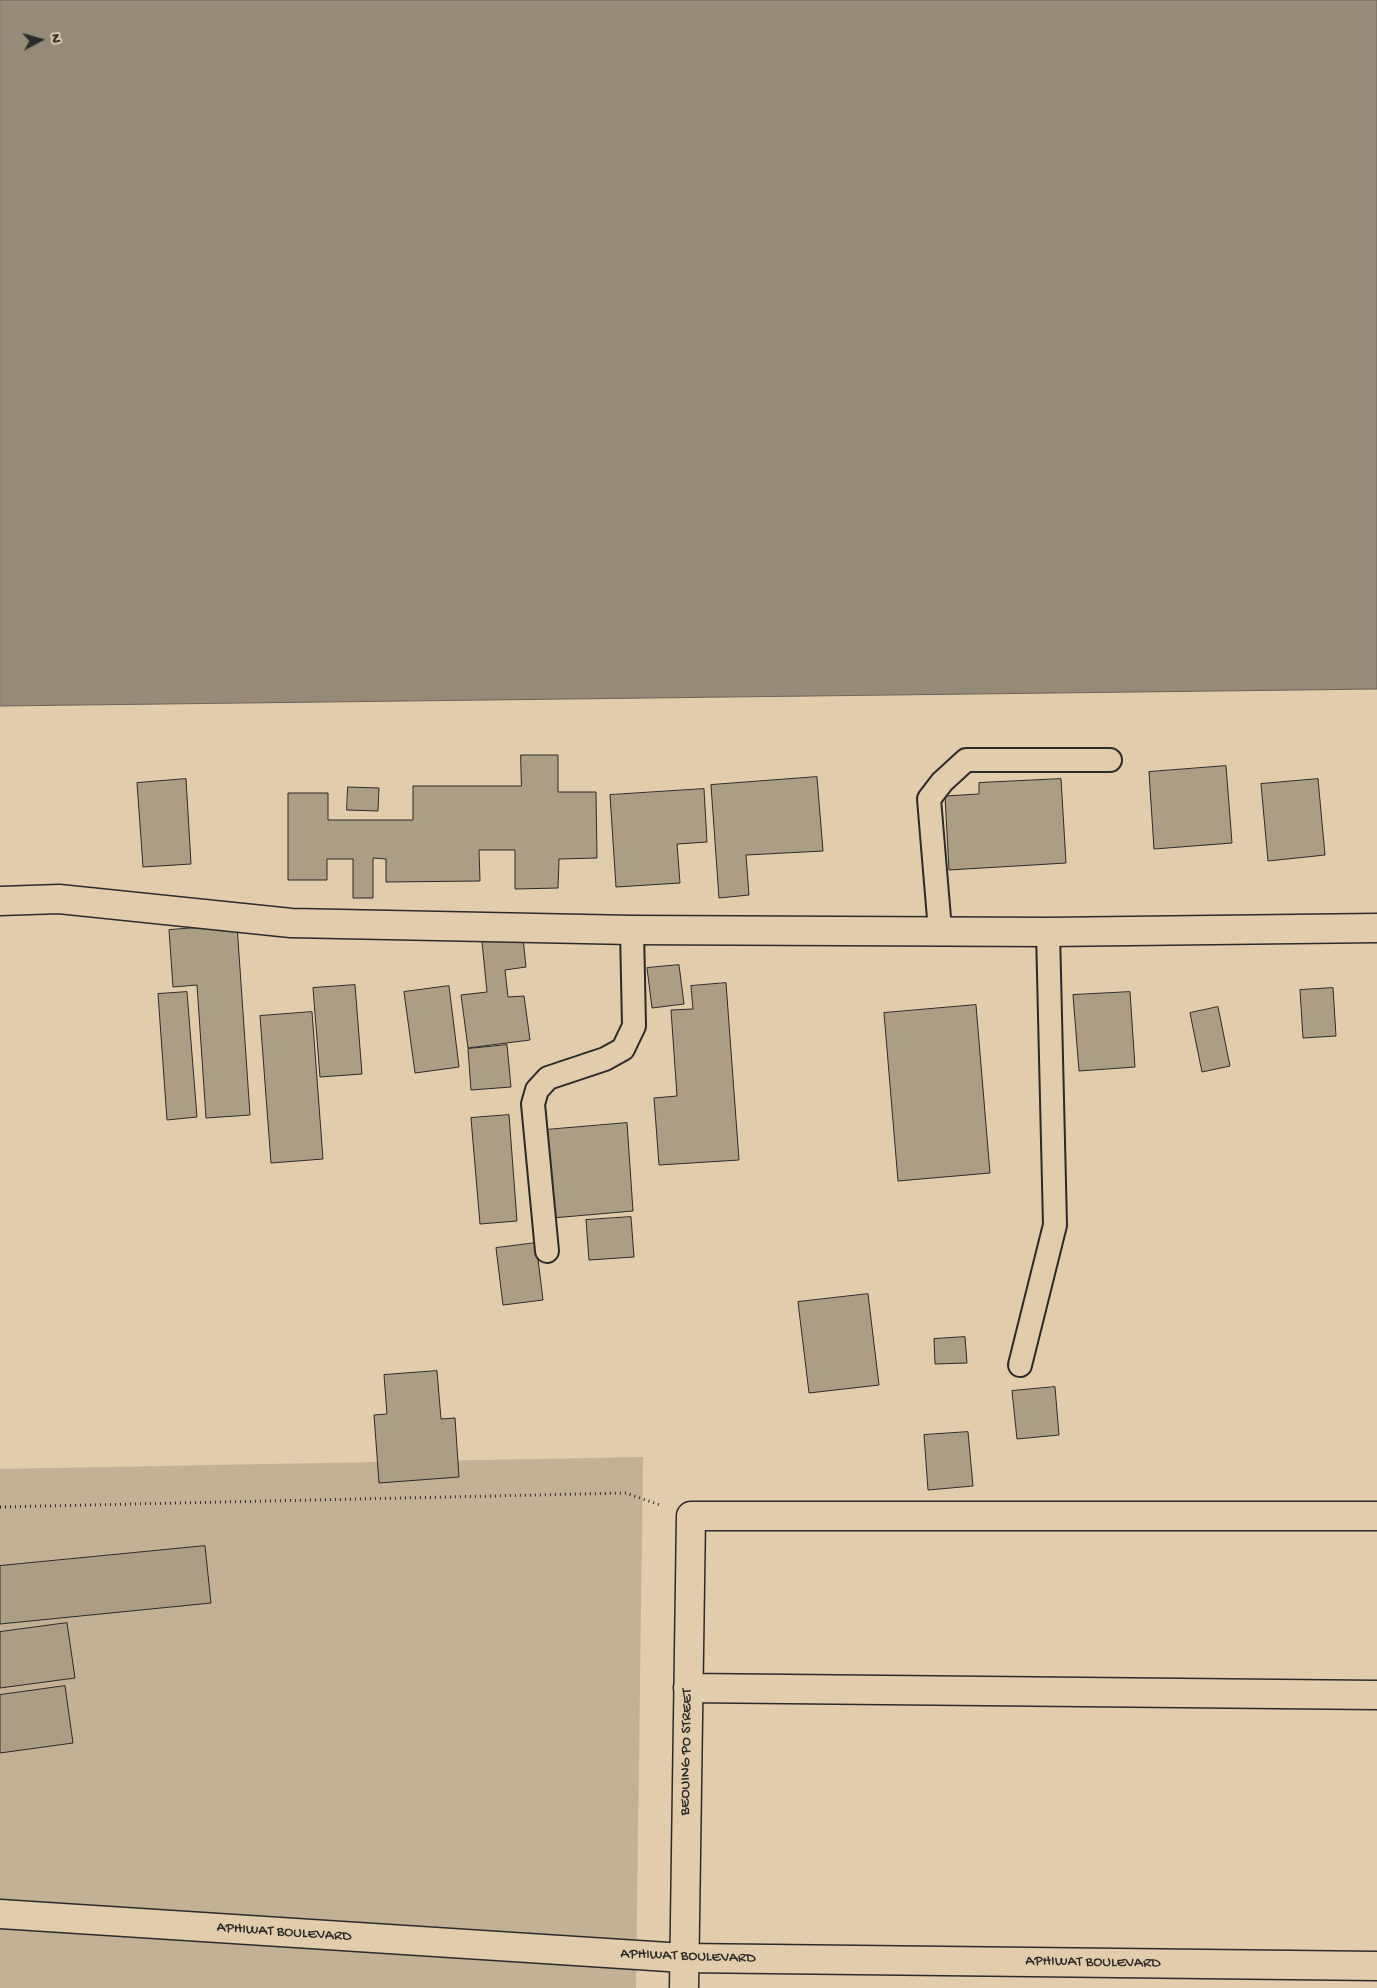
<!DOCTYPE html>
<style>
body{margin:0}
#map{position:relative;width:1377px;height:1988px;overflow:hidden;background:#e1ccab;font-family:"Gochi Hand",sans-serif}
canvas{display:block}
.north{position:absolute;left:15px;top:15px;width:50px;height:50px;-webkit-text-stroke:4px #e1ccab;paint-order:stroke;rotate:84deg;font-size:14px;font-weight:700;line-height:20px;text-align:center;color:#2b2b2b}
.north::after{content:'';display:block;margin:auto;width:18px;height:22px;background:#2b2b2b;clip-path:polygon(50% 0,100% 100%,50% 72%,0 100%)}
</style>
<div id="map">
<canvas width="1377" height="1988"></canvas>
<div class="north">N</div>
</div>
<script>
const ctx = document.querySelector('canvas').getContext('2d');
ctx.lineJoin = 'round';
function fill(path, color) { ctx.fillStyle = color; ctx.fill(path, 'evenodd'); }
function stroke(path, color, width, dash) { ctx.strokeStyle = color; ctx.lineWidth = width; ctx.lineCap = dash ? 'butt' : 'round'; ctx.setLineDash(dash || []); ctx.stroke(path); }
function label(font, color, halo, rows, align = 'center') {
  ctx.font = font + ' "Gochi Hand",sans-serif'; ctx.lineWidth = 5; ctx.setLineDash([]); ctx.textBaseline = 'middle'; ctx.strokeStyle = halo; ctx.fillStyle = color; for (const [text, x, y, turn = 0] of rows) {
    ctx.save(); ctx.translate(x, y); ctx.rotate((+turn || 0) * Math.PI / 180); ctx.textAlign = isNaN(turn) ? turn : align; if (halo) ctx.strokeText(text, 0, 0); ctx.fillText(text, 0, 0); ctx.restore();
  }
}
fill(new Path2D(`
 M643 1457 636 1988H0V1469Z`), '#c3b196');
const water = new Path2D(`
 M0 0H1377V689L0 706Z`);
fill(water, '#968a78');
stroke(water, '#6b6459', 1);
const building = new Path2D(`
 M521 755H558V792H596L597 858 559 859 558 888 515 889V850H479L480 881 386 882V859L373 858V898H353V859H327V880H288V793H328V820H413V786H521Z
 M1226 766 1232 843 1154 849 1149 772Z
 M817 777 823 851 746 855 749 895 719 898 711 785Z
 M186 779 191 864 143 867 137 783Z
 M1061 779 1066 863 949 870 945 796 979 794V783Z
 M1318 779 1325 855 1268 861 1261 784Z
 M348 787 379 788 378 811 347 810Z
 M704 789 707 842 677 844 680 883 616 887 610 795Z
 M237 925 250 1115 206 1118 197 985 173 987 169 930Z
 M523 938 526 967 505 970 508 997 524 996 530 1040 468 1048 461 995 487 992 482 942Z
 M679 965 684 1004 652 1008 647 968Z
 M726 983 739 1160 659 1165 654 1098 677 1096 671 1010 693 1009 691 986Z
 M355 985 362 1074 320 1077 313 988Z
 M449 986 459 1067 415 1073 404 992Z
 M1333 988 1336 1036 1303 1038 1300 990Z
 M187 992 197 1117 167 1120 158 994Z
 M1130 992 1135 1067 1079 1071 1073 995Z
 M976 1005 990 1173 898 1181 884 1013Z
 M1218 1007 1230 1066 1202 1072 1190 1013Z
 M312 1012 323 1159 271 1163 260 1016Z
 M507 1045 511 1087 471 1090 468 1049Z
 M509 1115 517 1221 480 1224 471 1118Z
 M627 1123 633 1211 552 1218 545 1130Z
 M631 1217 634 1257 589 1260 586 1220Z
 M536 1243 543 1300 503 1305 496 1248Z
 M868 1294 879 1385 809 1393 798 1302Z
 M965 1337 967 1363 935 1364 934 1339Z
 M437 1371 441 1419 455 1418 459 1477 379 1483 374 1415 387 1414 384 1375Z
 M1055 1387 1059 1435 1017 1439 1012 1391Z
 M968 1432 973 1486 928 1490 924 1435Z
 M205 1546 211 1603 0 1624V1566Z
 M67 1623 75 1678 0 1688V1632Z
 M65 1686 73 1743 0 1753V1695Z`);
fill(building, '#ac9d85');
stroke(building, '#2b2b2b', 1);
const service = new Path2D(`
 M940 930 929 799 942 782 966 760H1110
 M547 1251 533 1104 537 1090 548 1078 605 1059 623 1049 634 1026 632 930
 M1020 1365 1055 1225 1048 932`);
const minor = new Path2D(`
 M0 901 59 899 291 923 632 930 1048 932 1377 928
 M688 1688 1377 1695
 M684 1988 691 1516H1377`);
const tertiary = new Path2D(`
 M0 1914 684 1958 1377 1966`);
stroke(service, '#2b2b2b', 26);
stroke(minor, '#2b2b2b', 31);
stroke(tertiary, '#2b2b2b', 31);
stroke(new Path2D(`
 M0 1507 626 1493 660 1505`), '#2b2b2b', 3, [1, 4]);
stroke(service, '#e1ccab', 22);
stroke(minor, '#e1ccab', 28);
stroke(tertiary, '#e1ccab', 28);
label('15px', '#2b2b2b', '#e1ccab', [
 ["BEOUING PO STREET",687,1752,-89],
 ["APHIWAT BOULEVARD",284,1933,4],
 ["APHIWAT BOULEVARD",688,1957,2],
 ["APHIWAT BOULEVARD",1093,1963,1]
]);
</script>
